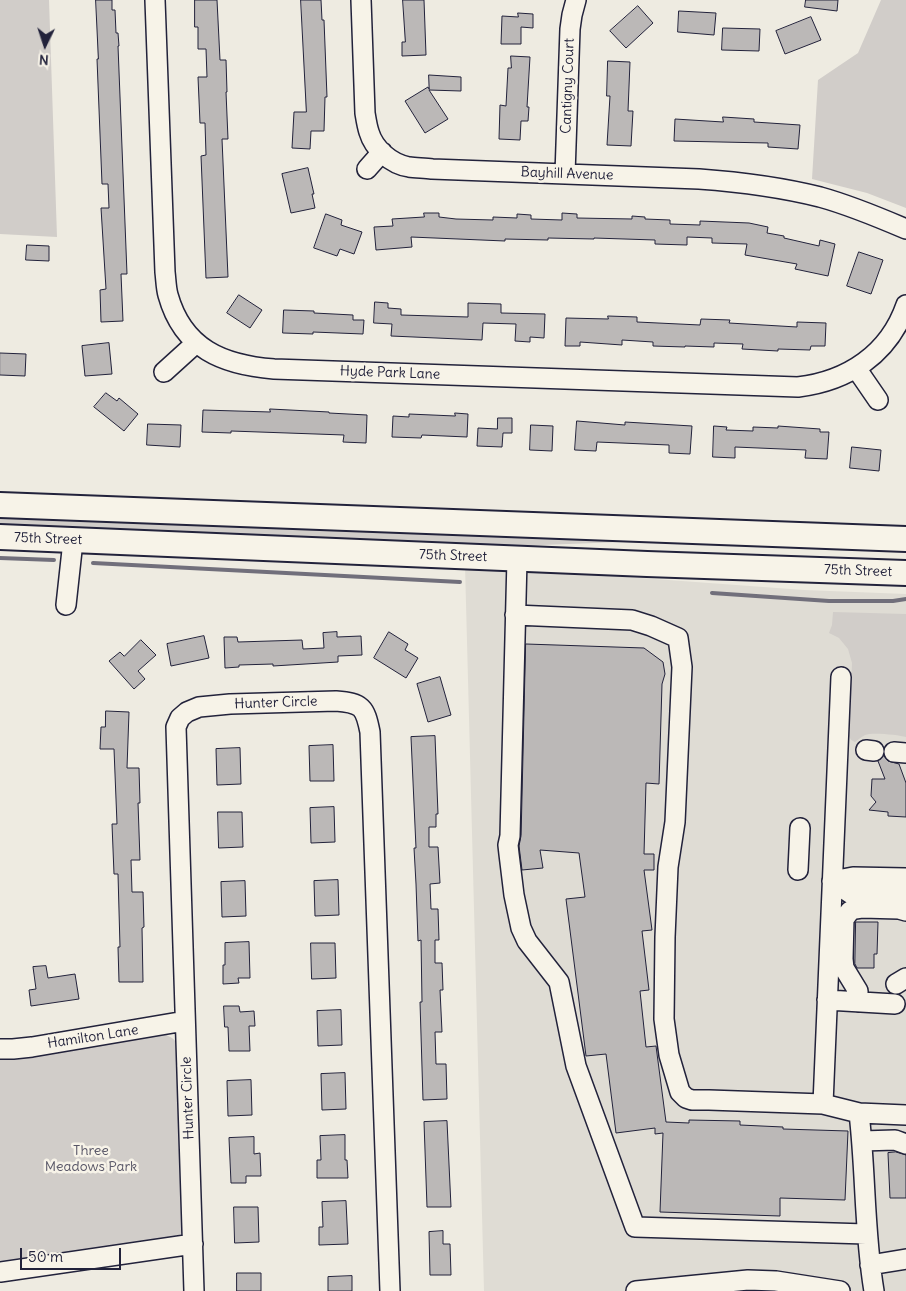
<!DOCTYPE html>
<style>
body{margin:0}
#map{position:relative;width:906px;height:1291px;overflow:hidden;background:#eeebe1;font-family:Delius,sans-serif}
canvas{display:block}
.north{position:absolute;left:20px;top:20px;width:50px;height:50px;-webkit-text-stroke:4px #f7f3e8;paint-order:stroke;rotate:184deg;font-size:14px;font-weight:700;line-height:20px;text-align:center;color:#22223b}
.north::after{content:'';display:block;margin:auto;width:18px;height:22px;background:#22223b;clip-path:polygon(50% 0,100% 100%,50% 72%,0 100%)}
.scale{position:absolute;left:20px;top:1248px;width:101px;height:22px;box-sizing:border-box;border:2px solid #22223b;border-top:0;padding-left:6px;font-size:15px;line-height:18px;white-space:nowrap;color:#22223b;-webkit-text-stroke:4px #f7f3e8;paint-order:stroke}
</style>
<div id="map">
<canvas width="906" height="1291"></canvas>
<div class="north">N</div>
<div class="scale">50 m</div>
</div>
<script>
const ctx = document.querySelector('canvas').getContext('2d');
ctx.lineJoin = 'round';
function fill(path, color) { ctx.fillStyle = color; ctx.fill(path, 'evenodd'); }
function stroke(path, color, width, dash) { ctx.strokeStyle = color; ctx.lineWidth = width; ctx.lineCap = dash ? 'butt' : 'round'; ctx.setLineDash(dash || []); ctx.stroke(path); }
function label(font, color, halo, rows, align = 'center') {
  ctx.font = font + ' Delius,sans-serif'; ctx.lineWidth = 5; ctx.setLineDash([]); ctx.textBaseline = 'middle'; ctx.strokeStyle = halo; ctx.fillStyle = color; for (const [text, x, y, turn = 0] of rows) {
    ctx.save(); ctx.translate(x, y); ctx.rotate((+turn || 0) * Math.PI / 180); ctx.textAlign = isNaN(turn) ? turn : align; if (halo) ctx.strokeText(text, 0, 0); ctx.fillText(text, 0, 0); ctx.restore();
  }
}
fill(new Path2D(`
 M465 565 804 590 906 594V1291H484Z`), '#dfdcd4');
fill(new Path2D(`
 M0 0H49L57 237 0 234Z
 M881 0H906V208L867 193 812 179 818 80 858 53Z
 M0 514 646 541 465 548 0 529Z
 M833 612 906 614V737C899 735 872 732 865 735 861 737 858 740 855 742L851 740 849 736 852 663 848 649 839 638 829 633 832 625Z
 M164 1034C171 1037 175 1039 179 1046L183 1232 178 1236 173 1239 0 1264V1059L23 1057Z`), '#d1cdc9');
stroke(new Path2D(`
 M0 558 54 560
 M93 563 460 582
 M712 593 829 601H893L906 599`), '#716f7b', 4);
const building = new Path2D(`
 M96 0H112V10H115L116 33H118L119 46H118L127 274H121L123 321 101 322 100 290 106 289 101 208H109L108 184H102L97 59H98Z
 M195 0H217L220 60H226L227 92H226L228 139H222L228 277 206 278 201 156 206 155 205 123H200L198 77H207L206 49H198V27H195Z
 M301 0H321L322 20H324L327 97H325L324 131H311L310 149 292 148 294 112H306Z
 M403 0H424L426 55 402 56V42H405Z
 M806 0H838L837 11 805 7Z
 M638 6 653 23 626 48 610 31Z
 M679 11 716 13 714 35 678 32Z
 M518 13 533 14V28L521 27V44H501L502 16 518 17Z
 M811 17 821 40 785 54 776 31Z
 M723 28 760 29 759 51 722 50Z
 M511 56 530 57 527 107H529L528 121H521L520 140 499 139 500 105 506 106 508 68H511Z
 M608 61 630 62 628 111H633L631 146 607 145 610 96H607Z
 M429 75 461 77V91L429 90 448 119 425 133 405 101 428 87 429 89Z
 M723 117 754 119V122L800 125 798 149 768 147V143L674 141 675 119 723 122Z
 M308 168 314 194H312L315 208 291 213 282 174Z
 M424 213H439V217L456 219 493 220V217L517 218V214L531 215V219L562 220V213L577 214V218L632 219V216L645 217V219L670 220V224L700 225V221L749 223 768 227 767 233 784 236V238L819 246 820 240 835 244 828 276 795 269 797 264 745 255 747 244 712 243V238L687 237V245L655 244V240L594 238V239L548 238V240L505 239V241L411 237 412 247 376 250 374 227 393 226 392 219 424 217Z
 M326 214 342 220 341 225 362 232 354 254 340 249 337 256 314 248Z
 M27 245 49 246V261L26 260Z
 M859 252 883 260 871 294 847 286Z
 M239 295 262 310 250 328 227 313Z
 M375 302 388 303V308L401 309V315L468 317V303L501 304V313L545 314 544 338 530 337V342L515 341 516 324 483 323 482 340 391 336 392 324 374 323Z
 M284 310 314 311V313L353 315V320H364L363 334 313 332V334L283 333Z
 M608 316 637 317V322L700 325 701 319 730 320 729 323 797 327V322L826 323 825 346H811L810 350 778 349V351L742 349 743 344 714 343V347L685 346V347L653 346V342L622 340V345L580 342V346H565L566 318 608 319Z
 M109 343 112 374 85 376 82 346Z
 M0 353 26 354 25 376 0 375Z
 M106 393 117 401 119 398 138 414 124 431 94 407Z
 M270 409 329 412V413L367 415 366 443 343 442 344 435 231 431V433L202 432 203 410 270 412Z
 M455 413 468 414 467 437 422 435 421 438 392 437 393 416 409 417V414L455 416Z
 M498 418H512V433H503L502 447 477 446 478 428 497 429Z
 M577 421 625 425V422L692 426 690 454 669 453V445L597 442 596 451 575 450Z
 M148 424 181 425 180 447 147 445Z
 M531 425 553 426 552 451 530 450Z
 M714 426 727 427 726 430 753 431V427L778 428V426L820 429V432H829L827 459 805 458 806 450 735 447V458L713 457Z
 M852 447 881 450 879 471 850 468Z
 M337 632V637L361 636 362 655 338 656V662L273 666V664L239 665V667L225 668 224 637H237L238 642 302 640 303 649 324 648 323 633Z
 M389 632 408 644 405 650 418 658 406 678 374 658Z
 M204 636 209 658 171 666 167 644Z
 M141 640 156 655 138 671 145 679 134 689 109 661 120 652 124 656Z
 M526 644 644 648 663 662 665 674 662 684 659 784 646 783 644 854H654V870H644L652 930 642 931 649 990 640 991 646 1047 656 1046 666 1122 689 1123V1120L740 1121V1125L783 1127V1129L848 1131 845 1200 780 1198V1216L660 1212 663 1133 655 1134V1128L616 1133 606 1054 586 1056 566 899 585 897 579 853 540 850 543 868 522 870 519 846 521 836Z
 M440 677 451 715 428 722 417 684Z
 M106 711 129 712 127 768H139L140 803H138L140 860H131L132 892H143L144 927 142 928 143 982H119L118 947H120L118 874H114L112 824H117L114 749H100L101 727H105Z
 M435 736 438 814H436V827H429V847H438L440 883 430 884 431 909H438L439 940H435V963H442L443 990H440L442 1032H435L436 1064H446L447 1099 423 1100 420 1002H422L421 940 418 941 416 884 414 848H416L411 737Z
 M333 745 334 781H310L309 746Z
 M240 748 241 784 217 785 216 749Z
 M884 756 888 761 899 764 906 783V817L888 816V812L869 810 876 802 871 796 872 779H885L878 761Z
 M334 807 335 842 311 843 310 808Z
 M218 812H242L243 847 219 848Z
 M338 880 339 915 315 916 314 881Z
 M245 881 246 916 222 917 221 882Z
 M856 922H878L877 954H874V968H857L855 964Z
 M249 942 250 978H238L239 983 223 984V965H225V943Z
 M311 943H335L336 978 312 979Z
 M46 966 48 978 75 974 79 999 31 1006 29 990 36 989 33 967Z
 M224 1006H239L240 1012 254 1011 255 1026H249L250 1051H229L228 1027H225Z
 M341 1010 342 1045 318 1046 317 1011Z
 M345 1073 346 1109 322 1110 321 1074Z
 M251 1080 252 1115 228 1116 227 1081Z
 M447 1121 451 1207H427L424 1122Z
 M345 1135V1160H347L348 1178H317V1160H321L320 1136Z
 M254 1137V1154L260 1153 261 1176H246V1183H231L229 1138Z
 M896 1152 906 1155V1198H890L888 1153Z
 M346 1201 348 1244 319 1245V1227H323L322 1202Z
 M234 1207H258L259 1242 235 1243Z
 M443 1231V1244H450L451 1275H430L429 1232Z
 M237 1273H261V1291H237Z
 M352 1276V1291H328V1277Z`);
fill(building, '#bbb8b7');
stroke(building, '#22223b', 1);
const minor = new Path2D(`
 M155 0 165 272C166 280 166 288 168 295 183 349 223 365 274 369L798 387C848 381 889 354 906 305
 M361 0 365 113C366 119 367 126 369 132 374 149 391 164 409 167 416 168 425 168 432 169L699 179C740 182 780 187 820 197 849 205 878 217 906 229
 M367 169 382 152
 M565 174 570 29 572 15 576 0
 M856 368 878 400
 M164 372 196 343
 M517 559 510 836 508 845 509 854 514 895 521 928 527 941 559 982 576 1066 635 1227 866 1234
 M66 605 73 541
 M515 615 632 620 651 626 678 638 682 667 675 822 668 867 665 937 664 1019 669 1055 680 1092 686 1098 692 1100H709L823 1104 859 1113 906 1115
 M866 750 874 751
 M894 752 906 753
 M798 870 800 828
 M832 881 851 894 906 896
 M832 881 853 877 906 878
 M896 984 906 978
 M827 1000 895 1004
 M858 1002V991L844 968 843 959 844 919 850 911 855 909 862 908 899 909 906 911
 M0 1049H13L32 1047 185 1021
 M823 1104 841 677
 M859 1113C866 1173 864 1232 874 1291
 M862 1141 895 1140 906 1144
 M870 1265 906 1259
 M0 1272 193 1244
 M194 1291 176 727 180 718 187 712 199 707 230 704 336 701C362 703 365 707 370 732L390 1291
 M636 1291 748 1280 776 1281 840 1291`);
const major = new Path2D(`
 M0 505 906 539
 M0 537 647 564 906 573`);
stroke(minor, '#22223b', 22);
stroke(major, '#22223b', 28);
stroke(minor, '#f7f3e8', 19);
stroke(major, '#f7f3e8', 24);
label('14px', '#22223b', '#f7f3e8', [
 ["Cantigny Court",568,86,-88],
 ["Bayhill Avenue",567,174,2],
 ["Hyde Park Lane",390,373,2],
 ["75th Street",48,539,2],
 ["75th Street",453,556,2],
 ["75th Street",858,571,2],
 ["Hunter Circle",276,703,-2],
 ["Hamilton Lane",93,1037,-9],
 ["Hunter Circle",188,1098,-92]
]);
label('14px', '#575566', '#f7f3e8', [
 ["Three",91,1151],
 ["Meadows Park",91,1167]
]);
</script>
